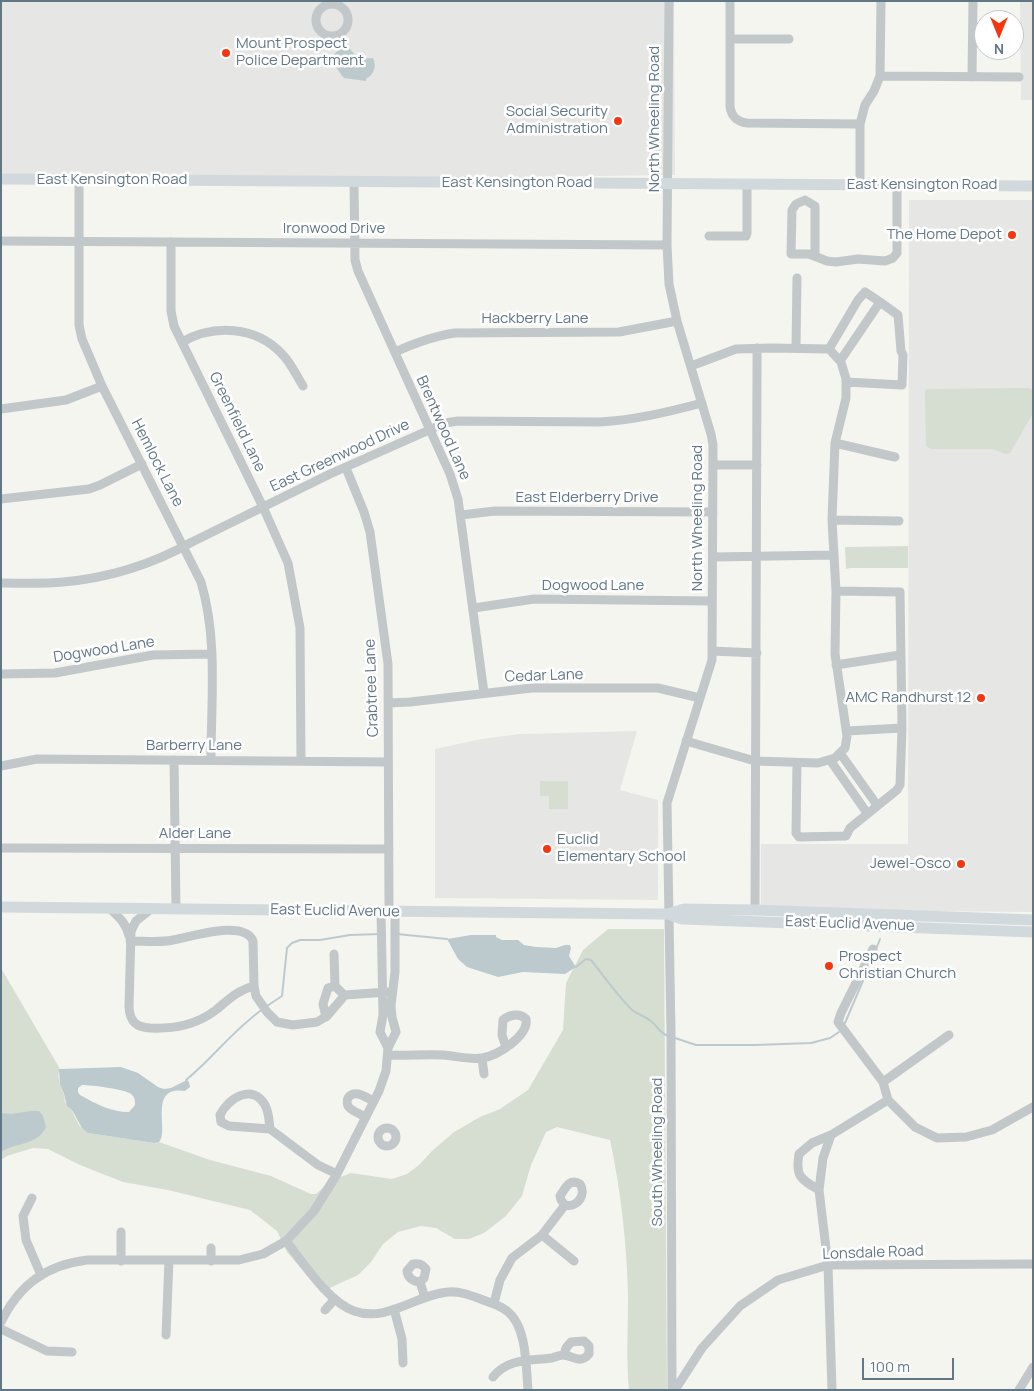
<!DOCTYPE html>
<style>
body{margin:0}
#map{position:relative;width:1034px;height:1391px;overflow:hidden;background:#f5f5f0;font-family:Manrope,sans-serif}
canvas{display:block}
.frame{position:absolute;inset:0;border:2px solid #617785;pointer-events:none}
.north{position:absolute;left:974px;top:10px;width:50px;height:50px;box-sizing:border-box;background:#fff;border:1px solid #c0c9ce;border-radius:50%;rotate:180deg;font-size:14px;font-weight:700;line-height:20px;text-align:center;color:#617785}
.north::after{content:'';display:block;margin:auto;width:18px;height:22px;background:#f53610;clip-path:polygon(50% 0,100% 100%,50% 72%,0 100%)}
.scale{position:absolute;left:862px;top:1358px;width:92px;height:22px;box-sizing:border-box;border:2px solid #617785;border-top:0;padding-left:6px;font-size:15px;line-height:18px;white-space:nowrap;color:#617785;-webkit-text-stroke:4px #fff;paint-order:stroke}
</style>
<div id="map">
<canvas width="1034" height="1391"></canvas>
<div class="frame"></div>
<div class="north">N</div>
<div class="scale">100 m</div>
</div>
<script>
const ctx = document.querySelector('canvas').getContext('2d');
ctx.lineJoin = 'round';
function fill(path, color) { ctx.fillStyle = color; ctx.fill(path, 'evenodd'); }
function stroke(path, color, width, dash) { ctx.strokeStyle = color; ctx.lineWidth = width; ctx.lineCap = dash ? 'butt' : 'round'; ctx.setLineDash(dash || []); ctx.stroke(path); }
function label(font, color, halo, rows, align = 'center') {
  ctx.font = font + ' Manrope,sans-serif'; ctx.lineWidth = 5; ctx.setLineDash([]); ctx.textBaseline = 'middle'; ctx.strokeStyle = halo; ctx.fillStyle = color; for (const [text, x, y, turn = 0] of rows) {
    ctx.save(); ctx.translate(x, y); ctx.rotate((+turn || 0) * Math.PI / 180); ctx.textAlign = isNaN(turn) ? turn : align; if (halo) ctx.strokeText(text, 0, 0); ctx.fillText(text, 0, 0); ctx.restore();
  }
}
fill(new Path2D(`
 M1 1H674L675 175 449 178 1 176Z
 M1020 1H1033V100H1021Z
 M909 200H1033V912L903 911 761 906V844H908Z
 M637 731 620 790 658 800V900L435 898V749L481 739 520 734Z`), '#e6e6e4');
fill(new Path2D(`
 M1029 388 1033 390V413L1010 453 1006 454 992 449H931L926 446 925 391 927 389Z
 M908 546V568H850L846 569 845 547Z
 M540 781H568V809H549V796H540Z
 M608 929H664L667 1390H629C626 1359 628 1329 628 1298 627 1246 621 1191 610 1140L557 1127 546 1132 531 1165 522 1196 506 1216 484 1233 469 1239H455L436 1228 421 1226 398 1232 383 1244 371 1262 358 1275 321 1292 287 1252 277 1231 250 1210 168 1190 123 1182 80 1165 48 1149 33 1148 7 1156 1 1160V968L60 1069C55 1079 65 1091 65 1102L71 1109 79 1125 88 1133 154 1143 159 1142 210 1160 271 1176 311 1194H316L330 1181 351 1173 392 1179 407 1174 419 1165 432 1151 454 1132 480 1117 500 1109 528 1090 563 1030 566 983 583 950Z`), '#d6ddd1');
fill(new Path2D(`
 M345 47 349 48 359 59 373 58C377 67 374 74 366 79V81L344 78C335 67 326 53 345 47Z
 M471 935H496V937L502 940H518L524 945 536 947 556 948 565 945H570L571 948 569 956 576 967 565 974 523 972 498 977 467 967 458 959 447 939Z
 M121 1067 138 1073 158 1087 164 1089 171 1088 187 1080 189 1082 190 1087 185 1091C147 1085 170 1132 159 1142L154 1143 88 1133C77 1126 77 1112 67 1106L64 1094 60 1084 59 1070 60 1069ZM82 1085C90 1085 125 1089 131 1094 135 1097 135 1101 135 1105L129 1112C111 1112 96 1104 80 1095L78 1092V1088Z
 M31 1111H39L43 1116 46 1127C37 1146 16 1142 1 1152V1113L11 1114Z`), '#bccace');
stroke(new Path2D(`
 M397 934 447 939
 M876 949 880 939
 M576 967 586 959 591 960C604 976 616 994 631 1009 636 1014 645 1016 651 1021 658 1027 660 1033 668 1036
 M267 1006 282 996 287 948 292 943 300 940H320L350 935 380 934
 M845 1023 868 969
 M675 1038 696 1045H755L811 1043 830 1038 839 1032
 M186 1080C213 1058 234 1029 263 1009`), '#bccace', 2);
stroke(new Path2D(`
 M669 1 667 245 669 284 677 321 711 434 713 445 712 660 667 803 671 1032 672 1390
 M730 1V106C731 116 737 122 747 123L860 124
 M316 20a16 16 0 1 1 32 0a16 16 0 1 1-32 0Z
 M730 39H789
 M880 76 1019 77
 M972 77 973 1
 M79 179V325L82 339 102 386 201 582C218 639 211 700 211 760
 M354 182 355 260 358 271 450 474 458 499 484 693
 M860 184V124L865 105 874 91 880 76 881 1
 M709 236H746L747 233V184
 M1 241 667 245
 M171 242V311L174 326 263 507 288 563 300 628 301 760
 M815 255V206L805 200 796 204 792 210 791 254H809L827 261 836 262 858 259 885 261 893 258 897 253V185
 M182 342C214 324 256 326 282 354 291 363 296 375 303 386
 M796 348 797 278
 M829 349 858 300 865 292 880 302
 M395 352C415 343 433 336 455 333L619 332 677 321
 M840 361 880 302 898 315 901 351 903 355 902 385 846 382
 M1 409 66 400 102 386
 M835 443 895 457
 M713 465H757
 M346 468 364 512 370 532 388 664 389 912
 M1 499 89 489 100 485 142 464
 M461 515 495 511 713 512
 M832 520 899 521
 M713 557 833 555
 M1 583C22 583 43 584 63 582 108 578 153 564 192 542L330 474 445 423 458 421 600 422C635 420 668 412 702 403
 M474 608 534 599 712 601
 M712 651 757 653
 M836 665 900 655
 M1 674 55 673 153 655 212 654
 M389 703 410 702 532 688H658L700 698
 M847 731 902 728
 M686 741 755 761 818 763 835 758 845 748 847 736 835 654 836 591 832 520 835 443 846 398V379L841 362 829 349 772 348 736 349 691 366
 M840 753 877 805
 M174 760 176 909
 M830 760 867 813
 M797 763 796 833 799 837 846 836 850 828 897 790 900 785 902 728 900 592 836 591
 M1 766 37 759 388 762
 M1 848 389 849
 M109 908C119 917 126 923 129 936
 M151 909 136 921 131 931 129 1007C130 1022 136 1027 150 1028 175 1029 196 1025 216 1010 229 999 238 990 254 986
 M755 910C755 722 758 535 757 348
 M381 912 383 1015 380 1032 388 1048
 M130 941C144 941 159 943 173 940 191 937 244 919 253 941L254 986 256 996 267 1012 277 1022 293 1025 317 1022 327 1016 345 995 387 992
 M873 949 841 1013 838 1022 883 1082 888 1100 915 1127 937 1138 966 1137 992 1130 1033 1107
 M334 954 335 986
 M326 1017 323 1004 328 988 335 986 344 995
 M388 1055C406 1056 425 1054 443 1055 456 1056 469 1060 482 1058 497 1056 529 1036 526 1019 520 1013 510 1014 503 1020L502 1035 506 1047
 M482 1058 484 1074
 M883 1082 949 1035
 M365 1117C361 1114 351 1111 348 1106 347 1104 347 1100 348 1098 354 1088 367 1098 373 1101
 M378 1137a9 9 0 1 1 18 0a9 9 0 1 1-18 0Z
 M270 1129C269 1121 269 1112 265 1105 253 1083 228 1098 220 1115L221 1122 229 1126 270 1129 318 1165 337 1174
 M831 1135 823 1158 819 1190 828 1265 832 1390
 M819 1190C801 1179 795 1177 799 1154L812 1143 831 1135 888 1100
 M32 1198 23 1216 26 1240 41 1275
 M121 1232V1261
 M542 1235 574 1261
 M286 1241C303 1262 328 1302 354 1311 387 1323 417 1294 449 1292 461 1291 472 1296 483 1300 491 1303 500 1305 507 1311 527 1326 526 1367 528 1390
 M211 1261V1248
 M420 1282C412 1281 408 1278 407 1271L413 1264C419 1263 422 1264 426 1269L424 1278 420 1282 425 1298
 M494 1303 500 1280 512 1258 542 1235 565 1205 561 1200 560 1196C566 1187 570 1178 580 1184 587 1195 577 1208 565 1205
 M394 1309 402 1339 403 1363
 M325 1310 334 1300
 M1 1322C19 1285 46 1265 87 1260H239L263 1254 286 1241 314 1211 337 1174 379 1091 386 1071 388 1048 396 1032 392 1017 391 1006 395 972V912
 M1 1329 47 1351 72 1352
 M166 1335 169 1260
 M493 1377C508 1358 530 1361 552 1358 555 1357 560 1355 563 1355 572 1355 580 1365 589 1354V1346L584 1341 571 1342 566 1348 564 1355
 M675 1390 702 1348 740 1306 778 1280 828 1265 1033 1264
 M1019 1390 1033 1367`), '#c2c7ca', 9);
stroke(new Path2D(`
 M1 179 1033 186
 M1 907 659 914H668L684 909 755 910 1033 920
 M668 914 682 919 1033 932`), '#d2d9dd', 11);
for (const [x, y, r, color] of [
 [226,53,5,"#f53610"],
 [618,121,5,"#f53610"],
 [1012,235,5,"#f53610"],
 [981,698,5,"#f53610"],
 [547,849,5,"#f53610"],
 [961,864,5,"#f53610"],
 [829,966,5,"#f53610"]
]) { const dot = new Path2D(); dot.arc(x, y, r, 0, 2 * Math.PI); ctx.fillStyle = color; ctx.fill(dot); stroke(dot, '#fff', 2); }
label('15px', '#617785', '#fff', [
 ["Mount Prospect",236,44,"left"],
 ["Police Department",236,61,"left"],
 ["Social Security",608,112],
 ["Administration",608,129],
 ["The Home Depot",1002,235],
 ["AMC Randhurst 12",971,698],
 ["Euclid",557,840,"left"],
 ["Elementary School",557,857,"left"],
 ["Jewel-Osco",951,864],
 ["Prospect",839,957,"left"],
 ["Christian Church",839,974,"left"]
], 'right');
label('15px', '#617785', '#fff', [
 ["North Wheeling Road",655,119,-90],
 ["East Kensington Road",112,180],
 ["East Kensington Road",517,183],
 ["East Kensington Road",922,185],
 ["Ironwood Drive",334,229],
 ["Hackberry Lane",535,319],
 ["Greenfield Lane",237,422,64],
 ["Brentwood Lane",443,428,66],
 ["East Greenwood Drive",340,456,-25],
 ["Hemlock Lane",157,463,63],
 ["East Elderberry Drive",587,498],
 ["North Wheeling Road",698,518,-90],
 ["Dogwood Lane",593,586],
 ["Dogwood Lane",104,650,-9],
 ["Cedar Lane",544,676,-2],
 ["Crabtree Lane",372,688,-92],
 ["Barberry Lane",194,746],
 ["Alder Lane",195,834],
 ["East Euclid Avenue",335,911,1],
 ["East Euclid Avenue",850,924,2],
 ["South Wheeling Road",658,1152,-90],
 ["Lonsdale Road",873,1253,-2]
]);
</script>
